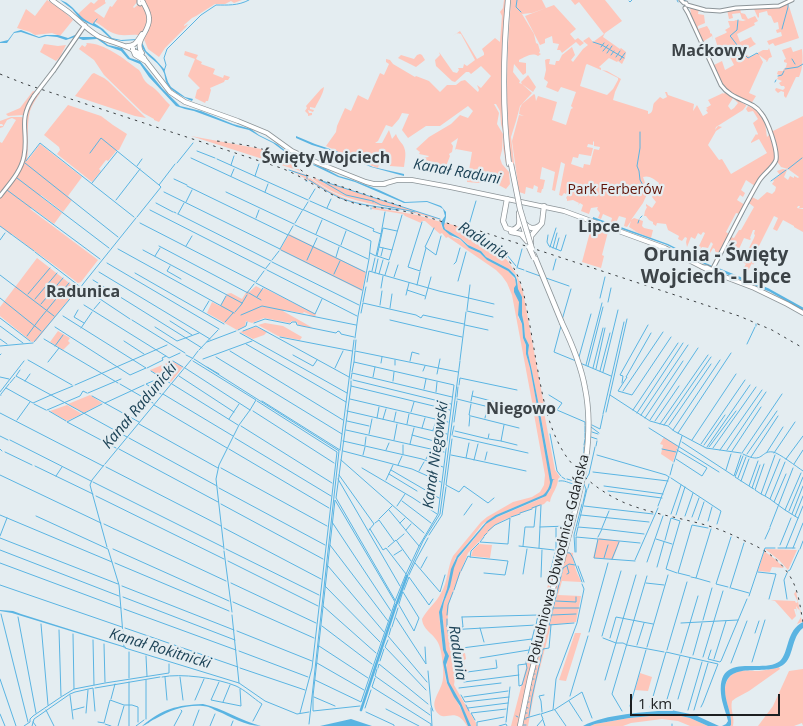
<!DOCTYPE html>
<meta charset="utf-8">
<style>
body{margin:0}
#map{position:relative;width:803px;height:726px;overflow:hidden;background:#e4edf1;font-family:"Open Sans",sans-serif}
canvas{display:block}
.scale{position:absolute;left:630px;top:694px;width:150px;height:22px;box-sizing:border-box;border:2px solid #1c1f21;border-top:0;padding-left:6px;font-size:15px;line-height:18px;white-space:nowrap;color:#1c1f21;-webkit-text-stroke:4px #e4edf1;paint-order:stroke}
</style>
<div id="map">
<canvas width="803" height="726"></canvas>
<div class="scale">1 km</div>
</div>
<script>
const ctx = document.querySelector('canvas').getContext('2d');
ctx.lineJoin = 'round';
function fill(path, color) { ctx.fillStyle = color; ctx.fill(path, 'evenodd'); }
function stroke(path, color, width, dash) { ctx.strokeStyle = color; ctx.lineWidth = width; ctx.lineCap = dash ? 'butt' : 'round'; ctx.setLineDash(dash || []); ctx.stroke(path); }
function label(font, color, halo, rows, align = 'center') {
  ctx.font = font + ' "Open Sans",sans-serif'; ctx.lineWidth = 4.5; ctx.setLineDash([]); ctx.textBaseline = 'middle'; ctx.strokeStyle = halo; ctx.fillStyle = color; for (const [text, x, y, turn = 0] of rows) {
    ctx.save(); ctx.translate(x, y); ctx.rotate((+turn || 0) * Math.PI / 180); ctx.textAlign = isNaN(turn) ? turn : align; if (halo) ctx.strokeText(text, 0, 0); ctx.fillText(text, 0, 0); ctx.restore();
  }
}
fill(new Path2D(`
 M47 0 60 8 73 20 60 36 52 33 35 35 30 32 17 28 26 9 35 16Z
 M98 0H105V2L106 3 94 11 104 18 110 6 112 7 117 0H138L137 3V2L133 7 134 8 139 4H142C149 13 149 28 139 35L140 37 142 35 141 38 147 27 149 17 148 26 142 38 143 39C147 25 155 21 144 4H145L143 3 145 0H242L234 3 231 1 225 4H215L196 16 192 18 184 25V26L188 24 186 27 165 48 159 57 148 49 144 39 138 36V35C130 34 122 37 113 33 107 31 102 25 95 22L93 24 83 19 78 14 91 2 94 4Z
 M504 0H507L504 51 508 162H506L508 164H506L503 146 504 135 501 124 500 111 496 104H494L499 113 497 124 503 134 502 150 500 158 502 164 509 172 510 184 506 189 495 183 489 182 493 176 491 175C478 183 485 184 467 182V179L462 178V175L468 176 472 152 456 149 455 150 458 138 451 143 453 146 452 152 449 154 450 156 445 169 429 165 421 164 420 162H422L423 158 428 157 429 156 419 154 420 152 416 149 429 137 451 124 460 115 468 118 473 111 468 106 440 126H426L408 138 402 130 409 114 402 113 399 119 392 127 386 125 378 141 375 143H382L389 130 392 139 396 134C397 138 400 141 403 145 407 152 405 159 404 167L390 166 389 160C386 158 383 158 380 159L378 168 355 160 326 146 336 132 337 126 345 108 351 111 358 95 368 100 380 73 384 75 389 64 386 62V59L390 60 393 64 415 77 416 76 429 81 440 92 447 85H456L461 81 465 80 478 92 479 90 477 85 481 88 491 76 481 66 471 74 469 72H466L455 82 452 81 436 66 435 60 440 55 439 52 453 72 457 73 459 70 458 68H463L464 64 467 66 475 60 461 34 457 33 450 38 460 31 477 59 484 55V53L482 49 495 38 500 42 502 16 500 12 503 8Z
 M511 0H542L546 8 532 13 522 14 534 34 536 43 538 44 540 51 539 53 541 54 538 56C532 52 525 57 519 60V62L526 63V73L523 75 514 64 513 72 520 81 519 83 522 84 521 82 528 75 536 87 533 92 522 84 532 93 520 106 516 121 511 137 517 189C515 176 512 164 510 151 505 101 507 50 511 0Z
 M571 0H605L622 21 605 33 603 37 620 49 621 48 626 52 625 58 622 64 618 61 617 62 609 58 599 67 601 68V70L587 64 586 65 580 86 607 95 613 89 618 80V78L602 70 607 71 621 79 615 92 613 100 648 111V114C654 113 652 107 654 103L660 97 663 99 667 97 665 92H667L668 95 694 104 693 111 697 105 703 116 708 113 706 110 708 109 706 108 711 105 708 100 723 93 724 94 725 92 733 98 728 106 731 110 734 108 738 103 734 99V98L746 105V106L743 110 716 127 715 130 718 126 722 127 725 125 716 131 708 145 719 160 722 159 731 174 767 153 759 139 751 143V142L756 134 757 135 758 134 753 123 758 119 753 111 748 112 746 109 748 106C765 113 765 120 767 137L769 135 771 137 775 154V160L755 186 746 180 741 190 745 193 743 197 740 195 737 200 745 205 740 214 736 213 726 232 730 235 715 262 714 261 717 253 715 251V249L713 248 708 257 707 256 713 244 711 242 708 248 702 247 700 251 699 250 701 247 699 246 705 233 703 232 701 235 698 233 695 239 691 237 687 247 686 242 687 238 685 237 682 241 678 239 679 236 668 230 666 224 657 223 656 226 653 224V222L649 220 646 216H644L645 211 647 207 646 206V204L652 208 656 202 652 197 659 183C654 179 649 175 643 177L645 183 640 186 647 194 643 203 631 220 634 218 643 221 642 226 644 228 653 230 651 238 626 228 637 232 629 227 631 221 627 227 624 226 626 218 619 216 616 223 611 222 612 218 603 214 601 219 598 218 600 213 597 209 598 207 591 208 589 214 581 211 583 205 580 203 578 205 579 203 573 200 567 201V199L566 198 572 188 576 190 579 184 573 182 566 194 564 193 562 196 559 195 565 164 561 162 555 191 552 190 555 172 542 167 540 179 545 180 543 189H542L541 193 537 192 538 187 534 185 533 189 526 187 525 194 519 192 512 141 519 115 524 116 519 114 520 108 522 104 534 94 535 95 536 101 538 96 557 102 552 120 566 125 571 109 573 108 571 106 576 92 561 87 558 92 546 87 548 82 544 79 546 70 545 60 547 59H550L549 64 555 65 556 61H559L562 55 572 47 575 55 571 60 573 62 583 49 588 45 583 41 589 37 593 42 604 34 579 2 575 5ZM593 141 594 142V146L600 147 599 150 594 149 590 165 584 164 583 168 571 164 573 157 578 158 579 154 591 156 593 148 587 147 588 144 593 145Z
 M788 3 799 38 775 46 773 43 769 45 767 41 782 36 781 32 777 33 776 30 779 29 778 22 774 23 771 16 768 15 767 11 759 13V17L758 18 754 9Z
 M554 5 576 29 570 34 575 40 578 38 584 43 580 46 576 42 562 53 560 50H557L559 44 553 43 552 36 545 39V43L540 45 525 16Z
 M690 8 699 9 698 14 704 15 705 23 698 26V29L707 26 710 31V33L712 34 713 40 712 36 704 41 707 48 715 45 717 50 709 54 714 65 722 61 725 70 734 65 730 57 735 55H739L741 51 739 49 736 50 730 54 727 52 720 55 719 52 724 50 723 46 718 48 715 38 726 33 727 32 725 30 730 27 728 21H734L736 20 743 21 746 20 742 19 740 13 732 14 733 18 729 19 727 10 740 8 741 13 745 14 748 19 755 16 758 21 754 23 755 25 737 34 740 42 751 37 753 41 756 44 742 52 750 57 763 50H768L769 48 772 57 769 58 767 62H766L767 61 759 55 763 62 749 93 756 96 751 104 734 96 722 86 690 14 691 13Z
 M86 43C105 43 124 59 139 70 142 74 142 77 145 81 148 85 152 86 155 89 161 94 164 100 170 105L159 122 154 120V119L143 113 104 75 94 60 79 49 82 45 85 47 87 44Z
 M44 44 58 46 66 45 60 57 56 61 40 52Z
 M791 47 793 52 802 49C803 59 803 68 799 77H796L786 98 784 96V92L781 91 778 93 775 90 776 88 783 90 785 88 784 86H781L779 83 782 81 777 79 779 75 777 74 778 71H783V70L786 67 787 63 784 62V60L786 59 782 50Z
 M185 51 198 55 196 59 202 62 201 64 215 69 213 74 223 78 224 75 230 77 228 80H225L224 82 210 88 211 90 208 101H206L205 103 195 98 197 90 200 88 188 76 195 59 184 55Z
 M420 54 422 55 425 60 416 67 398 58 401 55 414 59 417 55Z
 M94 73 104 78 108 81 146 118 135 116 75 96 92 74Z
 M324 87C323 95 318 101 315 108L310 107V109L314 110 313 112 308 110 309 113H312V115L308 116V114L305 111 307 108 306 106 321 89Z
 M33 91 40 93C36 99 32 105 30 111 26 127 29 145 27 161L40 144 82 177 68 196 72 200 63 212 41 195 40 196 62 213 54 224 32 208 30 209 98 260 81 282 78 283C56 266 34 251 12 234L11 235 0 226V197L23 163 26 117 33 96 27 104 23 115 8 116 6 114 20 108Z
 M68 105 101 116 113 125 127 134 119 150H117L108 161 106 160 99 169 101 171 92 182 57 154 60 150 59 147 44 135Z
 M803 116V208H799L800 206H798L797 208 803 209V232L794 227V226L783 220 777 231 773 229 778 218 774 216 757 250 756 254 759 250 760 251 753 265 752 263 748 271 743 269 746 264 742 262 754 238 755 235 754 234 755 230H753L750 238 751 239 750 240 744 238 739 249 736 248 730 257H728L727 260 725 259 730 246 727 244 731 237 734 238 739 230H741L754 207 749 203 752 197 758 200 767 192 772 194 775 191 776 187 772 184 774 181 773 180 780 175 777 171 783 169 787 170 784 177 788 180 790 176 794 178V176L798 178 799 177 788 169 781 167 776 160 768 123 773 131Z
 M11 117H22L24 119 25 148 20 168 0 194V142L2 143 16 120 12 118 7 120 3 127 0 128V126H3V125L2 124H0V121Z
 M191 136 261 149 281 157 300 170V171Z
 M289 169 307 175 309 179 310 178C324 188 338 197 356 202 371 206 388 207 403 211L358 203 342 199 326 191Z
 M314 178 440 219 441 220C428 217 416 213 403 210 370 203 341 201 313 179Z
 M372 207 417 215 441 222 442 228 454 238 459 239 469 248 480 253 487 260 507 270 515 279 516 285V295L520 302 518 317 522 324 523 338 526 345V354L530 368 537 406 533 407 512 295 507 283 502 276 496 270 448 237 446 238 442 233 440 234 425 221H422L421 223 405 216 403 214 372 209Z
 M444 223C480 229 514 256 523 292L544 405 539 406 532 371 528 353 529 345 525 337 524 324 521 315 522 310 517 293 518 282 516 275 509 269 486 257 481 251 470 246 460 238 448 231 444 228Z
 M597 224 609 228 602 255 604 256 601 268 582 262 590 232 596 233 597 229 595 228Z
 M289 234 366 272 362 291 280 250Z
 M37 258 77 289 36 341 32 342 0 316V307Z
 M256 286 263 290 264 288 316 314 315 317 304 312 303 313 306 314 284 310 283 311 313 328 298 325 297 322 292 321 290 323 264 318 252 323 246 321 245 326 237 330 207 313 212 302 220 306 227 294 231 293 242 299 247 291 249 292Z
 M265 323 283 326 302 337 300 340 278 336 258 325Z
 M256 327 267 332 264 335 253 339 240 332Z
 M58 331 70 338 68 341 70 343 63 350 50 342Z
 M172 361 183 367 171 382 150 370Z
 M90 395 102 403 84 413 68 404Z
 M67 405 82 414 67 421 50 411Z
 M539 407H543L555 470 560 477 558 479C558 488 551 494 550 502L547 501 544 504 504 520 495 525 468 553 449 603 447 627 448 628V634L460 648 459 649 462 654 465 653 466 659 464 660 465 668 469 671 460 673 455 678 454 685 476 723 477 726H471L460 702 449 685 446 670 447 662 448 658 444 641 443 618 441 617 444 602 450 587 452 569 457 560 474 539 483 526 493 519 542 498C560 488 548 472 548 456Z
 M537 408 551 484C549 487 548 492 545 494 541 499 533 499 527 502 515 507 492 516 482 525L455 559 448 589 443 599 439 614 443 650 445 654 444 664 446 681 467 720 469 726H467C454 704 445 725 436 711 430 700 442 691 443 678 444 672 442 654 440 648 437 634 423 632 422 619 427 609 436 603 441 593 448 582 447 568 453 556L481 522 487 517 513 502 532 497 540 492 544 485 545 475 533 409Z
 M664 437 678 446 673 462 661 454 663 445 660 444Z
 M598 538 620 541 613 559 593 558Z
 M479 544 492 545 490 558 471 556 473 550Z
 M765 549 797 550 788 570 779 560Z
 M559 551 573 553C573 563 576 572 581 581V582L562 581 558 595 581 596 576 622 551 625 536 683 528 726H523L533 678 562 563H564L563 562 558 561 519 726H511L526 668V664H524L528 662 529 660 556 553Z
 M764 551 775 559 784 568 772 567 770 572 758 571Z
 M796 591 802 622 797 624 801 617 800 613 801 611 798 609 796 606 797 613 796 609H794L796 616 792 620 775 601 750 595 771 600 795 601 796 603 798 602 794 594Z
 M575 633H581L566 681 559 680Z
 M779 667 780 669 749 691 736 698 732 701C730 710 735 717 733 726H730C732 716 728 709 726 699 723 687 726 674 740 671 746 670 753 671 759 671 766 670 772 669 779 667Z
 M803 669V726L802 723 794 726H758L773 706 789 671Z
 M640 673 652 677 648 691 635 690Z
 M672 714 690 718 708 726H690L678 721 662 719 631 723 623 726H590L595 724 629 718Z`), '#fec6ba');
fill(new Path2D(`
 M60 0C73 3 78 18 93 24L94 23 103 29 112 38 121 40 137 39 141 40 146 51 155 59 164 69 168 82 171 87 185 97 193 99 192 101C183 97 171 92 166 82 165 79 165 74 163 71 159 63 151 59 146 53 142 49 142 44 137 40L122 41 111 39 100 29 81 20 72 9Z
 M21 30 39 37 45 35H58L68 38 75 35 79 37H98L108 45 122 48 130 58 140 61 162 88 180 106 201 111 233 124 251 129 259 135 277 144 287 152 301 160 324 168 339 176 353 180 379 190 405 202 427 201 441 206 446 212V217L444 226 445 229 460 238 468 245 481 251 486 257 509 269 515 275 517 280 518 289 522 297V315L524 324 525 337 529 345 528 353 532 371 539 406H537L530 368 526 354V345L523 338 522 324 518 315 519 302 514 292V288L516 285 515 278 508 271 487 260 480 253 469 248 460 239 450 235 443 229 441 222 445 216 443 209 440 207 427 202 404 203 355 182 338 177 313 165 300 161 285 152 273 143 259 136 249 130 237 127 194 111 185 109 176 106 149 77 140 64 128 59 121 51 107 46 97 39 83 40 75 37 66 40 57 37 47 36 39 38 21 32 14 33 7 43H0V42L8 40 14 32Z
 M296 136 315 144 336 151 373 167 404 174V176L371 167 335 152 312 145 296 138Z
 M593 217 668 244 712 266 710 267 667 245 593 219Z
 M539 407 552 479 555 480H553L551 488 546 496 497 517 486 524 458 558 454 568 450 587 444 602 442 612 446 650 449 656 446 665 449 682 461 703 471 726H468L460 706 454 697 447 683 443 662 445 655 443 650 439 612 447 589 451 569 457 556 487 521 496 515 543 495C547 492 550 486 550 482L537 408Z
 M0 610 13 611 21 614 126 647V648L12 613 0 611Z
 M803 622V628C791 637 794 658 783 665 765 677 726 659 725 690 725 702 732 713 731 725L730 726H722L726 724 728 721C726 712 722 704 721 694 717 650 762 675 780 661 789 653 786 630 803 622Z
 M203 704C223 708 241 721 261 726 245 726 232 717 217 711 213 709 208 706 203 706 183 705 172 710 155 719 150 721 147 725 142 726 162 709 177 705 203 704Z
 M671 710 695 715 719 726H708L690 718 672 714 629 718 595 724 590 726H583C605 714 646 712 671 710Z
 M351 719 372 726H320Z`), '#5ab4e2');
stroke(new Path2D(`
 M517 0 516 7 521 12
 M677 0 678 2
 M683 0 686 1
 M629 1 630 2 632 0
 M738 20 737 30 730 36 731 37 743 53 748 58 757 53 758 54
 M93 24 97 19
 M782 29 788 7V4
 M593 42 602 45 624 58
 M601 47 604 43
 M137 50 138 45
 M603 51 608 45
 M607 53 612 46
 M611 55 614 51
 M616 57 620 51
 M792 59 795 64
 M620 60 625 53
 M785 69 798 67 803 64
 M164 71 166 65 164 58 167 49 201 15 216 5C227 5 238 6 249 0
 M778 76 782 75 784 71
 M775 82 776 80
 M640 132V148L637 166 639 171 640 180 646 190
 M197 151 215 158
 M90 153 101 138 159 185
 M191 158 303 210
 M217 159 308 200
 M26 161 40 143 134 217
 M25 163 118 237
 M177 163 193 143
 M231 165 234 156
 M137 166 142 159
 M788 169 802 158
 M289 170 307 176V179
 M231 176 234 169
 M255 176 259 164
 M17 178 109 248
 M174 179 187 185
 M309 180C319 186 329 193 340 198 359 205 379 207 399 210
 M319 180 440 219
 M306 181H307
 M322 181 346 195 373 201
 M771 181 786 170
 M92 183 117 152
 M187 186 288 235
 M7 190 100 259
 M164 192 280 249
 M226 192 294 224
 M265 192 268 184
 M309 199 315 189
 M116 200 140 169
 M310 201 374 229 373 231 381 234 385 212
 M186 202 192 190
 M373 202V201L381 205 415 212
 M156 203 173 212
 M327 208 331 199
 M371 209V208
 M150 210 266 269
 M303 210 308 202
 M304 210 371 241 369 259 358 316 355 338
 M744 211 749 203
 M174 212 176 213
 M178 214 271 261
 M178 214 184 203
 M137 217 161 187 159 185 175 164
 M256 218 259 210
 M640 218 642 216
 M741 218 744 212
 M422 222 408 267 420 271 426 248
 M140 223 255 282
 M295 223 302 211
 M638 223 639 220
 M295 225 368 259
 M469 225 476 201
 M0 226 34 251
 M434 228 425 247 436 255 441 236
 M469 229 481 234
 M734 230 740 220
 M397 231 383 228 379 247 392 250 402 215
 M316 234 322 220
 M289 235 365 272
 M548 235 547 242 549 246 561 251 566 235
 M0 240 5 233
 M341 245 346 231
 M159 246 248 293
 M186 246 192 236
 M550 247 556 228
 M553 248 557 233
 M118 249 234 313
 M280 249 293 226
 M556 249 559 238
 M143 250 242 303
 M281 250 362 290
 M35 252 78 285
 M370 253 376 256 381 234
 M507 255 516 266
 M155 256 160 248
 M377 256 389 260 392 250
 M377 256 379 247
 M381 256 383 248
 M336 257 339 247
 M272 260 279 251
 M307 260 317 238
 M272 262 359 305
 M107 263 219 329
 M454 264 456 262 460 248
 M170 266 167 271 181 279
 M266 268 270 263
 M517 268 522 249
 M518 268 524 270
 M267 270 357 316
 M553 270 556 259
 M372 271 375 258
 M526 271 540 276
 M99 272 210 339
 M135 273 224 324
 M375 273 378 259
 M334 274 340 261
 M379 274 383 260
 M0 275 54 316
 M385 275 389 262
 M394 277 398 265
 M546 278 569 286
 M93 280 202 348
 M458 281 466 252
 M256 282 264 271
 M367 282 369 271 439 291 494 304
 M256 283 315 314 322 299
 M417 285 420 272
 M79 286 83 289
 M81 287 83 284 136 218
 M381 288 383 276
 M85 290 94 296
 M407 290 425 296
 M247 293 254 284
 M249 293 261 300
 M28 294 50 268
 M406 295 409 283
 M96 297 99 299
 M257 297 263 288
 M0 298 41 331
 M600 298 605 277
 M35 299 57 273
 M100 299 130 319
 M425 299 431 277
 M363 302 366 287
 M608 302 611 288
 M41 304 63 278
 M84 305 166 356
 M221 305 226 296
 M380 305 382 291
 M390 308 392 294
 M94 309 100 302
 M78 310 74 317 84 323
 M467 310 470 285
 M203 311 209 301
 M467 311 493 317
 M235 312 241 305 247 295
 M361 313 363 303 416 315 421 318 423 315 464 324
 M241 315 262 306 356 325
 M0 318 30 341
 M132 320 185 353
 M390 320 462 337
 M562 320 571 289
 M170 321 192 335
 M225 322 233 313
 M254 323 265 319 290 324 292 322H296L297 325 336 333 338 331 340 332 341 334 354 337
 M465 325 488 330
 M0 326 23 343
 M561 326 554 352 576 361
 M756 326V324
 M55 327 130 375 146 368 63 316
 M155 327 177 341 199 333
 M81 328 92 312
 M238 330 246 326 247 322
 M243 331 256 326 349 377
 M240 333 347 393
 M651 333 626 377H627L618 391 632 395 671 337
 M27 336 38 321 69 283
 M280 337 352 351
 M0 339 7 344
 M44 339 59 348
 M124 341 144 354
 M34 342 79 288
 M207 342 236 331
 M246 344 346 402
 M747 344 755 327
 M0 346 33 343
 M55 346 63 335
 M199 350 218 330
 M355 350 356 340
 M230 351 343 420
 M0 355 1 354
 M186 355 192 358
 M293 355 313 366 317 360
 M216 357 342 434
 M579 357 591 314
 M192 359 198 351
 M194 359 339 451 309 724
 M203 359 252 341
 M28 360 72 385
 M460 360 466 312
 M173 361 183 367
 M193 361 256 400 250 410 239 425 219 465 216 479 224 549
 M410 361 412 352 419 354
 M48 362 59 348 118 383
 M354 362 355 351 458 372
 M381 363 382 357
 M580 363 611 376
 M395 365V360
 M586 365 602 303
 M588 366 603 307
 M207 367 219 374
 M147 368 163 360 162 358 166 356 169 358 180 353
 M185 368 250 410
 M335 368 343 351
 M593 368 603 328
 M596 369 605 328
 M20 370 16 376 51 395 73 386
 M151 371 170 383
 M423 371 425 366
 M600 371 610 333
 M352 372 354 362 454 385 438 514 419 546 406 574 395 601
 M603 372 618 310
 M437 374 440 359
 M179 376 234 412
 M0 377 9 379
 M373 377 375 367
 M160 378 146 384 161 394
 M351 379 352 373 452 397
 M353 380 451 404
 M25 381 30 374
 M351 381V386L450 410
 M393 381 394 372
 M10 383 15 377
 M622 383 623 376 620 375 648 325
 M120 384 153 403
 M172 384 238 425
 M75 385 167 345
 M459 385 460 378 517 390
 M351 386 336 498 395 600
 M6 388 33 403 51 395 127 437
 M424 389 426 379
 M623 391 663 332
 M0 392 24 361
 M436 392 437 382
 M88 393 121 379
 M1 394 9 384
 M163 394 233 436
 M0 395H1
 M549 395 562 403 557 410 585 422V425
 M610 395 650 421 668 426 674 431 706 448 741 453
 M92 396 139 422
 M472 396 507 405
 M457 397 458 387
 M350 399 448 422
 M457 399 521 415
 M257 401 337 452 312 668 300 713
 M262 401 340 450
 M471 401 473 391
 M105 403 144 385
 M34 404 46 410
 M102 404 67 422 116 448
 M154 405 227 448
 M47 410 80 396 83 391 87 393
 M633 410 678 343
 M49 411 66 421
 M253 411 334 463
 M347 411 447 434
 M411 412 414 402
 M606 412 627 319
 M0 413 103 466
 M637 413 683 343
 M603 414 624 322
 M641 415 688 345
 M471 416 519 428
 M377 418 379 407
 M485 418 487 409
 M645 418 683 361
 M229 419 239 404
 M383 419 386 409
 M17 420 30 402
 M650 420 698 348
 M347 421 369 426
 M394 421 396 412
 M655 421 679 386
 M454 422 457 401
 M139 424 218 468
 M407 424 409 414
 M660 424 708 355
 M504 425 501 441 517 445
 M592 425 600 429 603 415
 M664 425 711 357
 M669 425 711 364
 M241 426 332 483
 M469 426 470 415H469L471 404
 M585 426V432
 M591 427 599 433
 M422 428 425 418
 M649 428 719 472
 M346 430 444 452
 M433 430 436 421
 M673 430 720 360
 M455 431 488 439 489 434
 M592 432 598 434
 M678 433 731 353
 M369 434 372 419
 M550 434 557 471 561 476
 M412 435 445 444
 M452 435 454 426
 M0 436 8 440
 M453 436 528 453
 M591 437 597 439
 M129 438 217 486
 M235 438 331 496
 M585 438V433
 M452 439 446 485 459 492 464 486 488 503 494 498
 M489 439 501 441
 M10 440 91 481
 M394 440 397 424
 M692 440 736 374
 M343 441 422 459 443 467
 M682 442 734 476 741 455
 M469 443 466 458 526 471
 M410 444 414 428
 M701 444 745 380
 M365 445 366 437
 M403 445V454
 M584 445 585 439
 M704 445 725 415
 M596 446 597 441
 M707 447 750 385
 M709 447 736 411
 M713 448 756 387
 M0 449 2 451
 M119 449 218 502
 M229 449 329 508
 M662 449 676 452
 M340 450 354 340
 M386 450 389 443
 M720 450 762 390
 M727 450 766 392
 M343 451 412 469 441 482
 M732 451 761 407
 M5 452 32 465
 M767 452 783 427
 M584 453V447
 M742 453 782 394
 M774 453 795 422
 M743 454C764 465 760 450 773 452 779 453 797 467 803 471
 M747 454 777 411
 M363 455 365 447
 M451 455 466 458
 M597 455 666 475 669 477
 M743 456 735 477 749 486
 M751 457 778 416
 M426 459 431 450
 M676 459 702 476 707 468 677 450
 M786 459 803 436
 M341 460 424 533
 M474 460 478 444
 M485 460 487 452
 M674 462 682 436
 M105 464 191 360
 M794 464 803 450
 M104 465 92 480 90 485 107 547
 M398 465 402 456
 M35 466 93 494
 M106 467 221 526
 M221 468 327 526
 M362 468 413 498 437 514
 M391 470 439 498
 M726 470 731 454
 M419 471 424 462
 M593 472 668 481
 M389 474 417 491
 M0 475 101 523
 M339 475 374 524 369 530
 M670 475 673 464
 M56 476 62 467
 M562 477 565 479
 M671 478 721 511 717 524
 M738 478 746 457
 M338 479 400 586
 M567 479 574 481 586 479 589 474 595 447
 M386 480 393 465
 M559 481C565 480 568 483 574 484 578 484 580 482 584 484L586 489 583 503
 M741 481 749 459
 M93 482 223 547
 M604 486 663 494
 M219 488 325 545
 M588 488 589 484
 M752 488 749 486 758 461
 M754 489 752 488 760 465
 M608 491 662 498
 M761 494 755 490 764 464
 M96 496 224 559
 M765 496 761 494 775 455
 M770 499 765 496 780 459
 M402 501 431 523
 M774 502 770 499 785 462
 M221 504 323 559
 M397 506 405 494
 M584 506 653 514
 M658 506 669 477
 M532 508 540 505
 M389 510 419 546
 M785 510 774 502 786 474
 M789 511 803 477
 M520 513 532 509
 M671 514 681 485
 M792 514 803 486
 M0 515 112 562
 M464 515 472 504
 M581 515 649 522
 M676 515 685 487
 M36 516 108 549 119 585 124 647
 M685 516 693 493
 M795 516 803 496
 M511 517 520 514
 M692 517 699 498
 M798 518 785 510 801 473
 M379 519 392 506
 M698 520 704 502
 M708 521 712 507
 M332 522 391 611
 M375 523 379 520 394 541
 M400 523 405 518
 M104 524 226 581
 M578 526 587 489
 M540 527 568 526
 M770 527 793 468
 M224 528 321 579
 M602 528 609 511
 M370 529 383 550 386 548 406 574
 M602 529 644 534
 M406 530 411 524
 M429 535 442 515 446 487
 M0 536 7 518
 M484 536 487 533
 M576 536 578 527 602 529 598 537
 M484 537 480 542 508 544 510 518 495 525 488 531
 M0 538 118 584
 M599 539 640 543
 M656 539 672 544
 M765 539 770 528
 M397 540 404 534
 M665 540 671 518 680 521 666 569 677 573
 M479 543 471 551 470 557 508 561 505 575 484 573
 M330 545 388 621
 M780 545 791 518
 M519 546 554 550
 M523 546 525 527H534L536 507
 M388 547 396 540 411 561
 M539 548 541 505
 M778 548H795
 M786 548 803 506
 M793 548 803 523
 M113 549 229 601
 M226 549 319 595
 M800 549 803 541
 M0 550 119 596
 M556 550V528
 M224 551 232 612
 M575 552 574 535 582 504
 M576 552V537L598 539 594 558 635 561
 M557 553 560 552 570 553 573 558 582 582
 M394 555 402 550
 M604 558 608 545
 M612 559 619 542
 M635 560 658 508
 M228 561 318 606
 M647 562 663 516
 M0 563 121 608
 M115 563 229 611
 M415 563 440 592 445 575
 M328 566 384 632
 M567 566 569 573 567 574
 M578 566 584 582
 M657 567 664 542
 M421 568 427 557
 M561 569H562
 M461 571 468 556 470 557
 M788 571 790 570 799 550
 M758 572 776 574 769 599
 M560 573 561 574
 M523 574 527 549
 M409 575 416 560 428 538
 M407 576 423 541 440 514 460 361
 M690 576 678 573 692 525 708 528
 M541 577 542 550
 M559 577 560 578
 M691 577 696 578 711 529
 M696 578 710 582
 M548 580 555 553
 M231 583 316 623
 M646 583 664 585
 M0 585 122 627
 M122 586 234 630
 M325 586 380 642
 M728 587 716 584 731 537
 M730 588 744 543
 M731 588 749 593
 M404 590 409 577 429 605 433 599
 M454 590 460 572
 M403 592 419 618 414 631 399 605Z
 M749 596 765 548H775
 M123 597 235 640
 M787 599 784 580 787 573
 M556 601 576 602V597
 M233 602 314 638
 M323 606 376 653
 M554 608H579
 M124 609 236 650
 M1 614 28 722
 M232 615 239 683
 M447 615 448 605 453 592
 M552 615 576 614
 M18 617 36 713
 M396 618 426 664 425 647
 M447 619V627L449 628 463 627 462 617
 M703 620 712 588
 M539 622 542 623
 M547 622H548
 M574 623 549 625 563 568 569 564 575 565
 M681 623 738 620
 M41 624 48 705
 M322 626 372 664
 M392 627 398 608
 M125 628 238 667
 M480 628 484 642
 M546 628H547
 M59 630 61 696
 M237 631 312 661
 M589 632 608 563
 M544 633 545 634
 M755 633 759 621
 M73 634 74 689
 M389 635 391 628
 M388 636 427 682
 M602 636 621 571
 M450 637 448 633V630L536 625 538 615 462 617
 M603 638 616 643H623L627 645 664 652
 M610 638 616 617 653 624
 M543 639H544
 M93 640 94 685
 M388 640 385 647 426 690
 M104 644 105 682
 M637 645 644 623
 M319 646 368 678
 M647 647 668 575
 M125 648 239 683 265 701 297 714 309 712
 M462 648 532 639 535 627
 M667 650 687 582
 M711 650 708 659 720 662 721 661 747 599
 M239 651 308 677
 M129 652V678
 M681 653 698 596
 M693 655 702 623
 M146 656 147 676
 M538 656H539
 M703 657 723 591
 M480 658 529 650
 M714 659 726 621
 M537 660H538
 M380 661 384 649
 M526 662 532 639
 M752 662 765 620
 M317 663 364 690
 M526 663 527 668 522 685 519 686 518 665 526 664
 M731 663 747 621
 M536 664H537
 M240 668 305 690
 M378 668 379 664 428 704
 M377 669 375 676 430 715
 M535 669H536
 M428 671 431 705 433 711
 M460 673 497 668 496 660
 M534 674H535
 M162 677C181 673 217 678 236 686 245 690 253 698 262 704L253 721
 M165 677 167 700
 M180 677 183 700
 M375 678 372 687 431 724V726
 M0 679 16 726
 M532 679H534
 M146 680V719
 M315 680 361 702 395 602 335 500 313 696V711L360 706
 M605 680 636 575
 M129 682V726
 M219 682 211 700 241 706 240 689
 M464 682 519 675
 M531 684 532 685
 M95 688 160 677
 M459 688 501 683
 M530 690H531
 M70 695 73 719
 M461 695 465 702 509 697
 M529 696H530
 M570 696 588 636
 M314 697 335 706
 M464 697 508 691
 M111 699 115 684
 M678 699 690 658
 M195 700 204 679
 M569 701 582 721
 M223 702 230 685
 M527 702H529
 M466 705 469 711
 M630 706 646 650
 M665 706 680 656
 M526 707 528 708
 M650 707 666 652 718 664 703 703 701 707
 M365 708 371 690
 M431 708 432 726
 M468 708 508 703
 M386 709 419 726
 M46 710 54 726
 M73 710 84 707
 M554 710 582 692 592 718
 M555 710 566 726
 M688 710 702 662
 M694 710 708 663
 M622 711 612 694 647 576
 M366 712 394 725V726
 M542 712 541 701 539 696 544 695
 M86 713 88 690
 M525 713H527
 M0 714 5 726
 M516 716 518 717
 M529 716 532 697 543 649 549 648 551 625
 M526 718 540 714
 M524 719H526
 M475 720 471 713 506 709
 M543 720 545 726
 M33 722 36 726
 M98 722 104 723 110 700 124 705H132L138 707V722
 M506 722 510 687
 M105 724 111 726
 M672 724V726
 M523 725H526
 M24 726 30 722V719L33 716 61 697 74 689 105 683 169 673V664
 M32 726 34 719 70 694 75 692 93 688 95 711
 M118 726 124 706
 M136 726 144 720
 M174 726 182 711 181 710
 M193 726 199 710
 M210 726 215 714
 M231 726 233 721
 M477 726V722L504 717
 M499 726 506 724 507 726
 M537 726 543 719 541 714 553 710 556 679 577 623 584 589 582 584`), '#5ab4e2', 1);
stroke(new Path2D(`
 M715 268 769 290 803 309
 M397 603 407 576
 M361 710 396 605`), '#5ab4e2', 2.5);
const secondary = new Path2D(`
 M139 0V3L140 4 143 2 142 0
 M681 0 684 3H686L687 5 705 10 720 11 736 8 779 6 792 0
 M685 8 688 13 721 85C732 101 753 100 761 113 768 121 778 150 776 160 773 168 763 174 759 181 742 210 728 240 712 270
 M54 70 85 25
 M0 196C9 184 21 172 24 156 29 131 17 121 34 96
 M702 267H707L719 273`);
const primary = new Path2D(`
 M52 0C58 5 65 9 71 14 80 22 88 30 98 36 114 44 131 45 144 58
 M127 46C136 46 137 41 142 34
 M133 50 135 55 145 61
 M142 53C133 41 151 31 149 18 149 12 145 7 143 2
 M142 56 170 92 185 102 238 121 267 133 292 151 318 163 366 182 374 184H385
 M383 184 397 180H412L450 187 564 211 665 248 712 272 754 288
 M754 288 787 304 803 313`);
const motorway = new Path2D(`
 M508 0C503 54 502 110 509 164
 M507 199 503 221 506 228 512 230C522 227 519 221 519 213
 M522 223 527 239
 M524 223C529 228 533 230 539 226
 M511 232 521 234 527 241
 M531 243V236L542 223 544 206
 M534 255 562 323
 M520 726 530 678 560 561`);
stroke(secondary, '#8c9498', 5);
stroke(primary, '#8c9498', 5.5);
stroke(motorway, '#8c9498', 6);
stroke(secondary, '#fff', 3);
stroke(primary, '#fff', 4);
stroke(motorway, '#fff', 4.5);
stroke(new Path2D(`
 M0 74 25 84 281 168C305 177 325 194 350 202 367 207 385 208 403 211 416 214 428 217 440 221 482 233 514 250 524 295 529 319 533 343 537 366 543 398 548 429 566 456 581 477 602 493 625 503 652 514 682 518 709 526 722 530 733 535 745 541 764 549 780 559 791 578 799 592 800 607 803 622
 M217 141C255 146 274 148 306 174
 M306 175 401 206
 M480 231 739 316 772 330 803 348`), '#3a3e40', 1, [2.5, 5]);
const secondaryBridge = new Path2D(`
 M34 96 54 70`);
const primaryBridge = new Path2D(`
 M133 50V48`);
const motorwayBridge = new Path2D(`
 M511 164 520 209 532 249
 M529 247 534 258
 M562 562C576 504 597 447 585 388 581 365 572 344 562 323`);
stroke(secondaryBridge, '#8c9498', 5, []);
stroke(primaryBridge, '#8c9498', 5.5, []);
stroke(motorwayBridge, '#8c9498', 6, []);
stroke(secondaryBridge, '#fff', 3);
stroke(primaryBridge, '#fff', 4);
stroke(motorwayBridge, '#fff', 4.5);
label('14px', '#611509', '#e4edf1', [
 ["Park Ferberów",615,190]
]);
label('14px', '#1c1f21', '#e4edf1', [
 ["Południowa Obwodnica Gdańska",559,559,-76]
]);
label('italic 15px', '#1d4357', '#e4edf1', [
 ["Kanał Raduni",457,172,10],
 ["Radunia",483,241,33],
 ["Kanał Radunicki",140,406,-50],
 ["Kanał Niegowski",436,455,-82],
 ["Kanał Rokitnicki",160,649,17],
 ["Radunia",457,653,82]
]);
label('bold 16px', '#3c4347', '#e4edf1', [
 ["Maćkowy",709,51],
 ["Święty Wojciech",326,158],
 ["Lipce",599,227],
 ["Radunica",83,292],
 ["Niegowo",521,409]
]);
label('bold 19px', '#3c4347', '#e4edf1', [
 ["Orunia - Święty",716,256],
 ["Wojciech - Lipce",716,278]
]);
</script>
